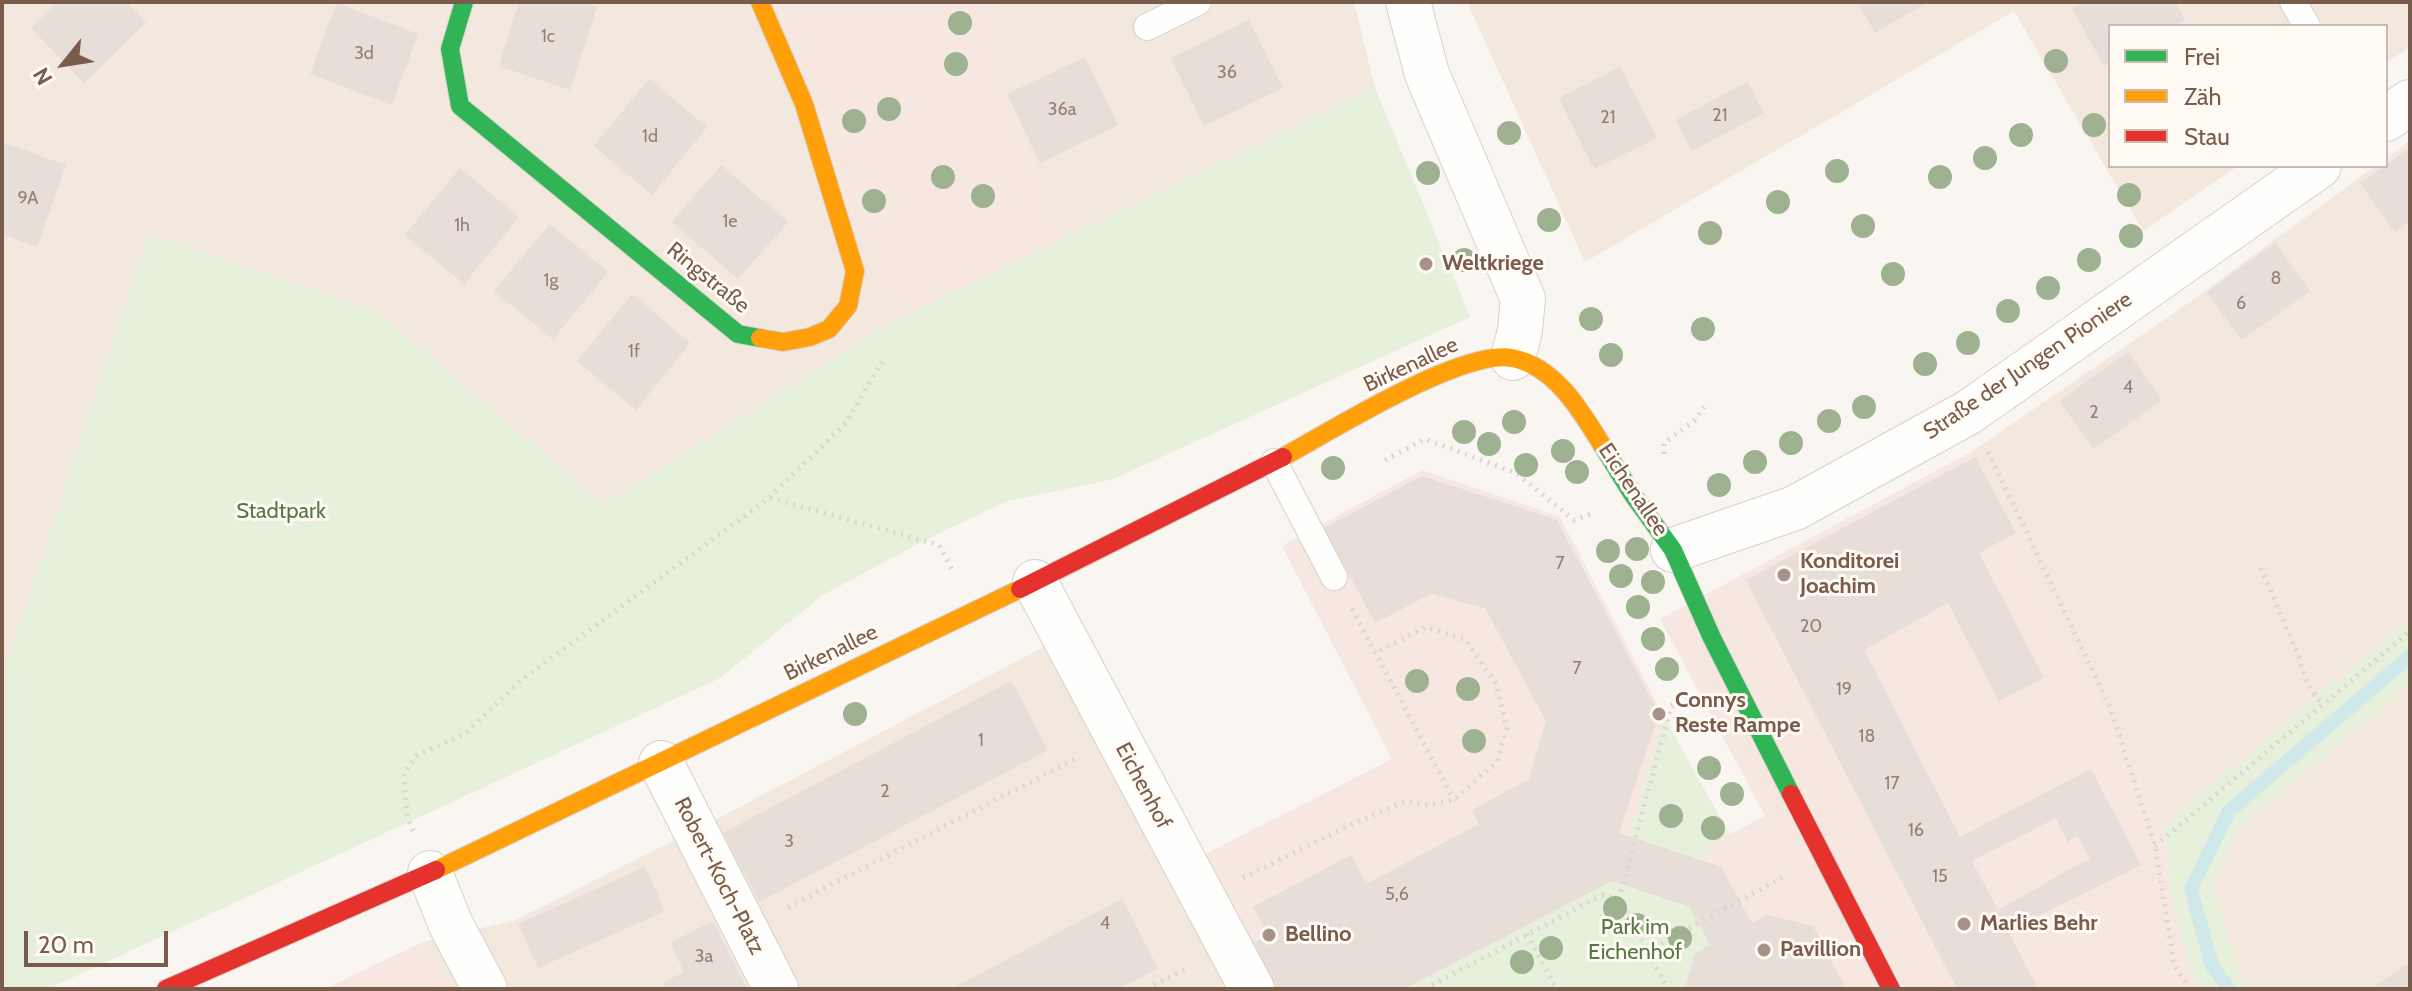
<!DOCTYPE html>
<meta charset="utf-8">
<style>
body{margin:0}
#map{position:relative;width:2412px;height:991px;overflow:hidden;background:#f9f5f0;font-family:Cabin,sans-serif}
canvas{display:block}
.frame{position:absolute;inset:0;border:4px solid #7a5c4d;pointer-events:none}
.legend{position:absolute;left:2108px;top:24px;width:280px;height:144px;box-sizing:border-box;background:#fffaf3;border:2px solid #cabbb1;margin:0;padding:10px 14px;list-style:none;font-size:24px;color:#7a5c4d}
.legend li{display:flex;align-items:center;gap:16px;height:40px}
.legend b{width:40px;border:2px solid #cabbb1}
.north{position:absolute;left:24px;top:24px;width:80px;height:80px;-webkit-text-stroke:6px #fffaf3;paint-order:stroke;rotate:240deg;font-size:22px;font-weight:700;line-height:32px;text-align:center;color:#7a5c4d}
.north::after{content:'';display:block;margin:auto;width:28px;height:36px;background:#7a5c4d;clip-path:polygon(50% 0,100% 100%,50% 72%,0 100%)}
.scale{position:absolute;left:24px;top:931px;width:144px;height:36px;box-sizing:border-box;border:4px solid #7a5c4d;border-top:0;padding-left:10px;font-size:24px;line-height:28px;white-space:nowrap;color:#7a5c4d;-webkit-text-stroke:6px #fffaf3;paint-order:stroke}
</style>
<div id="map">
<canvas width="2412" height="991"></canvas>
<div class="frame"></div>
<ul class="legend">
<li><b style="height:10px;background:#30b455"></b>Frei</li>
<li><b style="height:10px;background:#ff9f0a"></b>Zäh</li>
<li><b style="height:10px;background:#e5322d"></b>Stau</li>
</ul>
<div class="north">N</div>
<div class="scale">20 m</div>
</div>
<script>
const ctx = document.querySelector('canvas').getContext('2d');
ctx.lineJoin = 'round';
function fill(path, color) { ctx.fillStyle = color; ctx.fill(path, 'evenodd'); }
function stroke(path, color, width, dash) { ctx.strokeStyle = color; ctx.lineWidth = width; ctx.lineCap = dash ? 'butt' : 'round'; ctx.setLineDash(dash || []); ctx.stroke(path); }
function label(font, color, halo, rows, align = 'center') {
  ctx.font = font + ' Cabin,sans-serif'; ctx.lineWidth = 6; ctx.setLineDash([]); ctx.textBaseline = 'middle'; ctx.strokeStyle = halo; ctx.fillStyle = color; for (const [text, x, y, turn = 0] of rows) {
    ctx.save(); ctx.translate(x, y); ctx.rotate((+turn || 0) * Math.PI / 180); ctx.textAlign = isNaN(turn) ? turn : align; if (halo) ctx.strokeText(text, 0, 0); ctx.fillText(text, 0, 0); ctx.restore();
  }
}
fill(new Path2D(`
 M2 2H776L891 322 603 505 376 311 149 234 2 677Z
 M994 2H1354L1375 88 1061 241 1000 75Z
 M1467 2H2410V47L2386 63V26H2110V166H2238L2143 231 2014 11 1585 262Z
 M2410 141V619L2164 825 1971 452 2190 302 2375 166H2386V158Z
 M1072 632 1257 989H450L425 941 513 921 717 819Z
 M2410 684V989H2251L2240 974 2213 887 2239 828Z`), '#f2e8de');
fill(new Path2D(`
 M776 2H994L1000 75 1061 241 891 322Z
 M1971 452 2164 825 2170 890 2193 978 2200 989H1671L1708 846 1765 816 1660 619Z
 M1422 470 1560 517 1663 715 1612 901 1442 989H1257L1190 862 1392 759 1282 546Z
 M425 941 450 989H324Z`), '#f6e8e1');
fill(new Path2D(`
 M1375 88 1470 317 1113 479 1005 502 929 538 821 596 720 678 48 989H2V677L149 234 376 311 603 505 891 322Z
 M2410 619V684L2239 828 2213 887 2240 974 2251 989H2200L2193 978 2170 890 2164 825Z
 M1663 715 1730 835 1708 846 1692 910 1710 945 1695 954 1684 989H1404L1612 881 1617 882Z`), '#e7f0db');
stroke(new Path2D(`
 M2229 989 2212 966 2191 889 2229 811 2410 656`), '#d0e8ea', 14);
fill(new Path2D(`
 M58 2H126L146 23 84 83 31 28Z
 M519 2H581L597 7 570 90 499 66Z
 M1858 2H1928L1875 33Z
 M2083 2H2175L2185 19 2174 26H2110V62L2104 66 2072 8Z
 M337 3 418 34 392 105 310 74Z
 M1249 20 1283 88 1204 126 1171 58Z
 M1085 57 1118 125 1040 163 1007 94Z
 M1620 67 1657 138 1594 169 1559 98Z
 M649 79 707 127 652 195 594 146Z
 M1747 82 1764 113 1692 151 1676 120Z
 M2 142 66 165 37 247 2 234Z
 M2410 148V221L2395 232 2360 183Z
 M721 165 788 222 738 279 672 222Z
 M460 168 519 217 464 284 405 235Z
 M550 224 608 272 553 339 494 291Z
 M2275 243 2310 291 2241 340 2207 292Z
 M632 294 690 343 636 410 577 361Z
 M2128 352 2162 400 2094 449 2059 401Z
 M1975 457 2016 533 1979 553 2044 678 1999 701 1948 603 1864 650 1960 837 2091 769 2141 865 2008 931 2038 989H1957L1746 580ZM2056 818 2067 842 2078 836 2090 858 1998 910 1972 861Z
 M1422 476 1557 520 1659 714 1619 833 1721 867 1752 923 1767 915 1813 926 1846 989H1684L1695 954 1710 945 1690 907 1612 881 1404 989H1260L1240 950 1269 935 1253 907 1351 855 1366 884 1479 824 1472 810 1529 779 1546 721 1485 608 1431 594 1375 623 1324 528Z
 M1011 681 1048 750 759 902 723 833Z
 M645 867 665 911 538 968 518 924Z
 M1122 899 1158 968 1119 989H951Z
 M713 921 747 989H665L662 983 684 972 670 943Z
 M2410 962V989H2372L2377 985Z`), '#e6ded7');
const lane = new Path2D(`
 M2293 2 2307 26
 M1147 27 1198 2
 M1274 462 1334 577`);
const street = new Path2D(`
 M1408 2 1427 74 1523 299 1520 330 1513 358
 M2386 119 2410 102
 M1673 550 1795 508 1969 412 2319 166
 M1035 582 1252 989
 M661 763 776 989
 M430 873 451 925 485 989`);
const fast = new Path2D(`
 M464 2 450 49 460 106 738 334 760 338
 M1602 445 1633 495 1673 550 1712 638 1791 794`);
const slow = new Path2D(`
 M760 338 783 342 810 337 829 329 848 306 855 271 804 104 760 2
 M1283 457C1331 431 1461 349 1512 358 1555 366 1581 411 1602 445
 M436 870 1020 589`);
const jam = new Path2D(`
 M1020 589 1283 457
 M1791 794 1891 989
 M166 989 436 870`);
stroke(lane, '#d7d1cb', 28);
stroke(street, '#d7d1cb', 46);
stroke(fast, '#d9d2cb', 20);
stroke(slow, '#d9d2cb', 20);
stroke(jam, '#d9d2cb', 20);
stroke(new Path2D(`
 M1988 452 2110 707 2155 846 2174 964 2190 989
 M1664 454V443L1694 421 1704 407
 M1385 460 1425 439 1516 473 1574 520 1590 514
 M770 498 939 545 953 572
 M2261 568 2298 655 2307 683 2322 705
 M1352 609 1454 800
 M413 831 407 816 404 773 416 756 466 733 520 681 769 498 846 423 883 360
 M2155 846 2410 631
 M1243 878 1350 825 1406 801 1427 805 1454 800 1497 762 1507 728 1496 684 1466 640 1426 627 1375 653
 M1619 899 1671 706 1692 695
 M788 907 1077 758
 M1527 934 1556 989
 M1647 951 1783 877
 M1147 989 1189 967
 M1425 989 1602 895 1619 899 1668 989`), '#dcd5d0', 5, [2, 6]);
stroke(lane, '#fefefd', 26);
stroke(street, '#fefefd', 44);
stroke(fast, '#30b455', 18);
stroke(slow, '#ff9f0a', 18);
stroke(jam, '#e5322d', 18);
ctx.fillStyle = '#9eb190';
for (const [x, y] of [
 [960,23],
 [2056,61],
 [956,64],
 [889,109],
 [854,121],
 [2094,125],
 [1509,133],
 [2021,135],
 [1985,158],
 [1837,171],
 [1428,173],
 [943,177],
 [1940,177],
 [2129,195],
 [983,196],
 [874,201],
 [1778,202],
 [1549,220],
 [1863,226],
 [1710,233],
 [2131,236],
 [1464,260],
 [2089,260],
 [1893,274],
 [2048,288],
 [2008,311],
 [1591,319],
 [1703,329],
 [1968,343],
 [1611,355],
 [1925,364],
 [1864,407],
 [1829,421],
 [1514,422],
 [1464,432],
 [1791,443],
 [1489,444],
 [1563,451],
 [1755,462],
 [1526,465],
 [1333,468],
 [1577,472],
 [1719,485],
 [1637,549],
 [1608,551],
 [1621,576],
 [1653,582],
 [1638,607],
 [1653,639],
 [1667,669],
 [1417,681],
 [1468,689],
 [855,714],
 [1474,741],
 [1709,768],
 [1732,794],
 [1671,816],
 [1713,828],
 [1615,908],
 [1637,925],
 [1680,938],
 [1551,948],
 [1522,962]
]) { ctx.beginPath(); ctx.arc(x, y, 12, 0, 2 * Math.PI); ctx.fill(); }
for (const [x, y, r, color] of [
 [1426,264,8,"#a69286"],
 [1784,575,8,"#a69286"],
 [1659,714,8,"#a69286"],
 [1964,924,8,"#a69286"],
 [1269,935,8,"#a69286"],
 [1764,950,8,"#a69286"]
]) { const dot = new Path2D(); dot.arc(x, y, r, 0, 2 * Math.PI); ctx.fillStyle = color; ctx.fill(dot); stroke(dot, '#fffaf3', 3); }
label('18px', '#977e72', null, [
 ["1c",548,37],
 ["3d",364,54],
 ["36",1227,73],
 ["36a",1062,110],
 ["21",1720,116],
 ["21",1608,118],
 ["1d",650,137],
 ["9A",28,199],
 ["1e",730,222],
 ["1h",462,226],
 ["8",2276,279],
 ["1g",551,281],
 ["6",2241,304],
 ["1f",634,352],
 ["4",2128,388],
 ["2",2094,413],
 ["7",1560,564],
 ["20",1811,627],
 ["7",1577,669],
 ["19",1844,690],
 ["18",1867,737],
 ["1",981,741],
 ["17",1892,784],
 ["2",885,792],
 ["16",1916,831],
 ["3",789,842],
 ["15",1940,877],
 ["5,6",1397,895],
 ["4",1105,924],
 ["3a",704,957]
]);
label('bold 22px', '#7a5c4d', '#fffaf3', [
 ["Weltkriege",1442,264],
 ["Konditorei",1800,562],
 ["Joachim",1800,587],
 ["Connys",1675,701],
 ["Reste Rampe",1675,726],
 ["Marlies Behr",1980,924],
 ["Bellino",1285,935],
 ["Pavillion",1780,950]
], 'left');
label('22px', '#7a5c4d', '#fffaf3', [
 ["Ringstraße",708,278,39],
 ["Birkenallee",1411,365,-25],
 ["Straße der Jungen Pioniere",2028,366,-34],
 ["Eichenallee",1633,490,56],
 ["Birkenallee",831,653,-26],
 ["Eichenhof",1143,786,62],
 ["Robert-Koch-Platz",719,876,63]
]);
label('22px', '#537a41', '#fffaf3', [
 ["Stadtpark",281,512],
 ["Park im",1635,928],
 ["Eichenhof",1635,953]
]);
</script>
